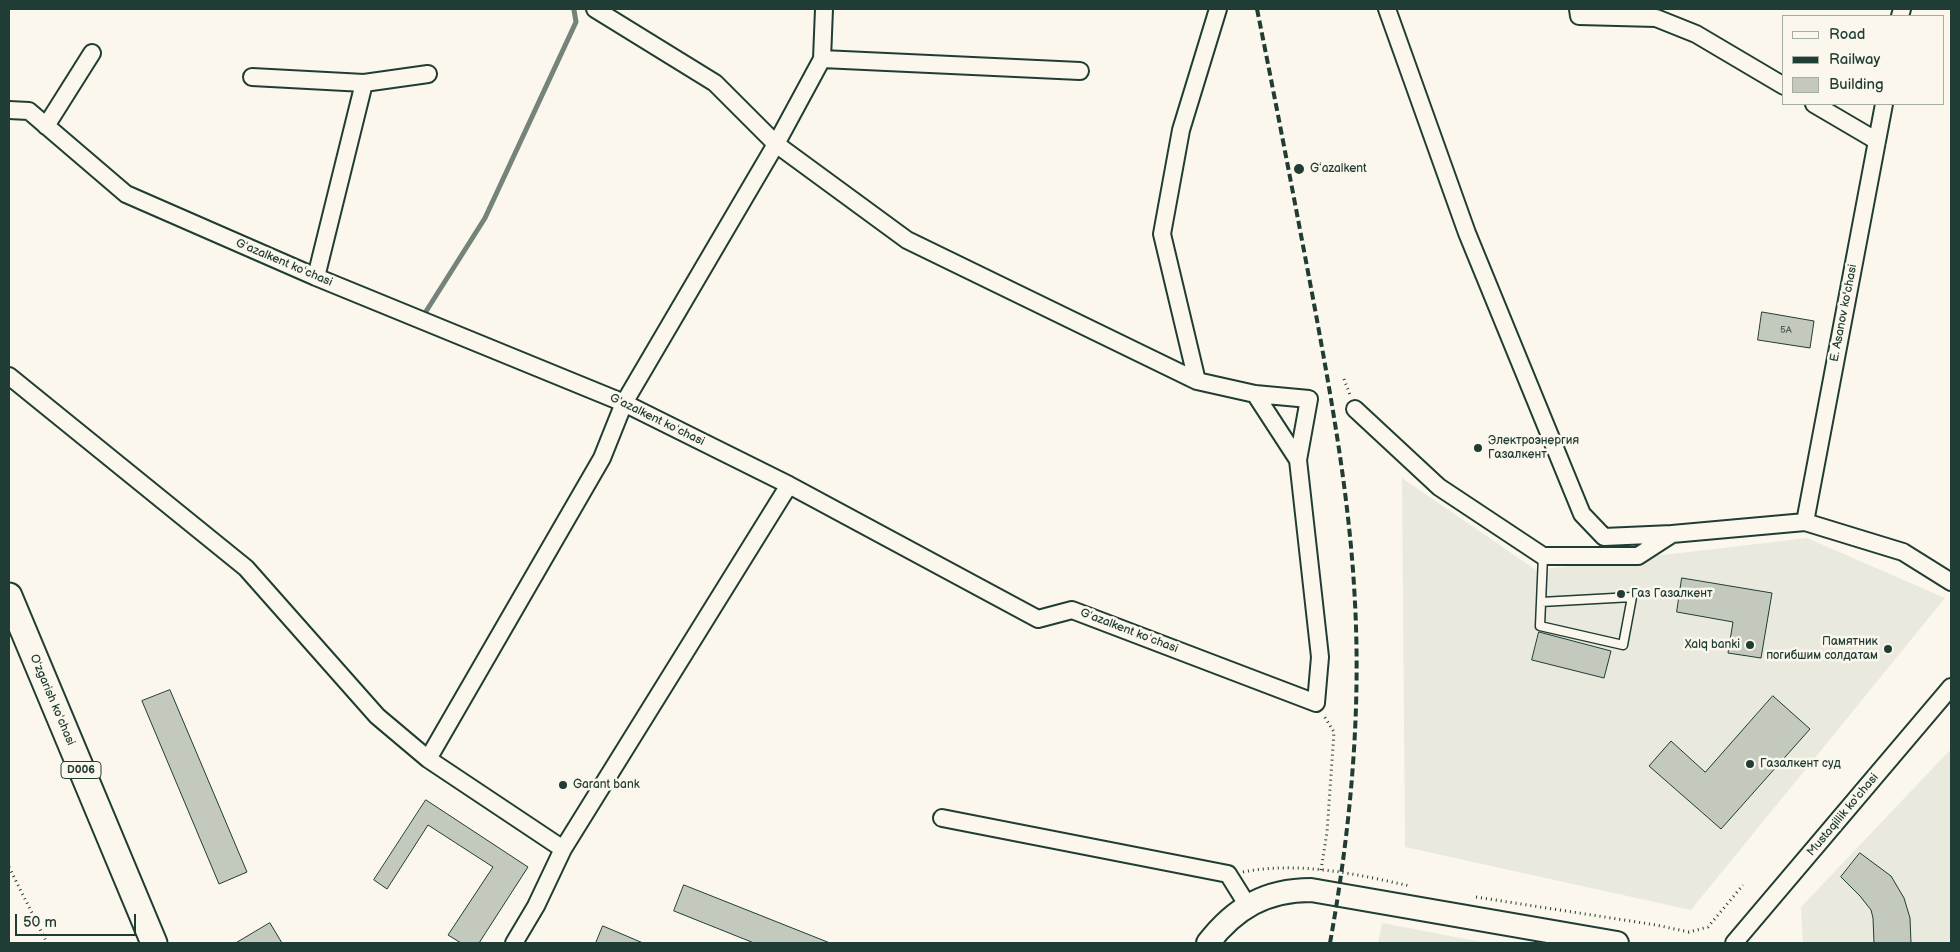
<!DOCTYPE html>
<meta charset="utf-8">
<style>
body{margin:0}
#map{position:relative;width:1960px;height:952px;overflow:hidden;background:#fbf7ec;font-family:"Balsamiq Sans",sans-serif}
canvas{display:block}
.frame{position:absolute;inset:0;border:10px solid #1f3d34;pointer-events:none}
.legend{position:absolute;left:1782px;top:15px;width:162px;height:90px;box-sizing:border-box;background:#fbf7ec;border:1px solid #a3ada2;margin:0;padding:6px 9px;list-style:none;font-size:15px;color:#1f3d34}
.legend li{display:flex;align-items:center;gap:10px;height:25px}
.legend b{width:25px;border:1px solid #a3ada2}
.scale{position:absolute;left:15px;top:914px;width:121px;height:22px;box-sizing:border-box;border:2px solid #1f3d34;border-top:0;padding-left:6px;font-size:15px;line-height:18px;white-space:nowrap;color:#1f3d34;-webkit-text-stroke:4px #fbf7ec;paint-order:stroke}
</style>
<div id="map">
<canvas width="1960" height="952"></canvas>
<div class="frame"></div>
<ul class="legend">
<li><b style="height:6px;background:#fbf7ec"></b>Road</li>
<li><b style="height:6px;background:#1f3d34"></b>Railway</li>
<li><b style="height:14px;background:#c4c9be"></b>Building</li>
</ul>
<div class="scale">50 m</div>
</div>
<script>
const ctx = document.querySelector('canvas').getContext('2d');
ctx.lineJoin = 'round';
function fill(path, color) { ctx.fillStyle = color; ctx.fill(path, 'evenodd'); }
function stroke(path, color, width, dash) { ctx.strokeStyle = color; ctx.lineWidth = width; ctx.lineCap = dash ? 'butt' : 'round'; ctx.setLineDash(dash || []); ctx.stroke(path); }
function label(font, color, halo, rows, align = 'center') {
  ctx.font = font + ' "Balsamiq Sans",sans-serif'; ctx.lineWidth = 5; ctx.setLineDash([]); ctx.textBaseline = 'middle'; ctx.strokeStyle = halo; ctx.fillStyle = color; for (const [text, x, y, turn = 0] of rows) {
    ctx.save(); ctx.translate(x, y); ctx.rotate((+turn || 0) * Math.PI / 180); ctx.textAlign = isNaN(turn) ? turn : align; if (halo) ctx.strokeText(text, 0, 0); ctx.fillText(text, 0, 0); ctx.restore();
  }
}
fill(new Path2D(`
 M1402 478 1536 570 1807 538 1945 598 1691 910 1405 847Z
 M1951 749V943H1803L1801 907Z
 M1382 923 1487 943H1378Z`), '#eae9de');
stroke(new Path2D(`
 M425 313 485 218 576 22 574 10`), '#74847b', 5);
const building = new Path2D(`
 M1762 312 1814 321 1810 348 1758 340Z
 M1682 578 1772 593 1761 658 1728 653 1733 622 1677 612Z
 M1539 632 1611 651 1604 678 1532 660Z
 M170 690 247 872 219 884 142 701Z
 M1773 696 1810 729 1721 829 1649 766 1671 741 1705 772Z
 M426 800 528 867 479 943H461L448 935 493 867 428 825 387 889 374 880Z
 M1860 853 1891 876 1904 898 1910 918 1911 943H1874L1873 918 1871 910 1860 896 1841 877Z
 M684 885 830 943H754L674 911Z
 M270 923 282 943H236Z
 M603 926 643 943H596Z`);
fill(building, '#c4c9be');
stroke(building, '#1f3d34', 1);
const service = new Path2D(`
 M1541 602 1632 597 1623 645 1540 626 1543 556`);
const minor = new Path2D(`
 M1387 9 1467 233 1582 514 1604 537 1672 534
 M1578 9 1579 16 1656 18 1696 34 1784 86
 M1900 16 1902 9
 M822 59 1080 71
 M252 77 364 83 428 74
 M1814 104 1877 141
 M9 110 29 111 126 194 316 277 624 403 789 485 1038 619 1072 610 1316 703 1320 657 1298 460 1309 399 1255 394 1197 381 907 240 776 144 715 83 595 9
 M46 126 92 53
 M316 277 364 83
 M9 376 246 568 377 716 428 759 563 849
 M1197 381 1162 234 1181 130 1218 9
 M1255 394 1298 460
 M1355 409 1439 487 1543 556H1638L1672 534 1805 522 1903 552 1951 582
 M1805 522 1884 104
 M428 759 602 458 624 403 776 144 822 59 824 9
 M942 818 1228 874 1248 906
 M514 943 536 906 563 849 789 485
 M1734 943 1951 687`);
const secondary = new Path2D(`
 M1208 943C1235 908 1266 890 1311 890L1617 943`);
const primary = new Path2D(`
 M9 596 154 943`);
stroke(service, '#1f3d34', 11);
stroke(minor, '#1f3d34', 20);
stroke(secondary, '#1f3d34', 26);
stroke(primary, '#1f3d34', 29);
stroke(new Path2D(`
 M1344 379 1350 395
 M9 867 47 943
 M1321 870 1327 832 1334 732 1324 716
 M1243 872C1299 861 1356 874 1410 886
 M1476 897 1656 925 1689 932 1708 927 1743 885`), '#1f3d34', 3, [1, 4]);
stroke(service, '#fbf7ec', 8);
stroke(minor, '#fbf7ec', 16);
stroke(secondary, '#fbf7ec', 22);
stroke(primary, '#fbf7ec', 25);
stroke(new Path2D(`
 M1257 9C1276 103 1294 198 1312 293 1331 396 1350 499 1355 603 1361 717 1350 832 1330 943`), '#1f3d34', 4, [8, 4]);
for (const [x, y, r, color] of [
 [1299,169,6,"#1f3d34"],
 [1478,448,5,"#1f3d34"],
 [1621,594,5,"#1f3d34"],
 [1750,645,5,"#1f3d34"],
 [1888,649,5,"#1f3d34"],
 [1750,764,5,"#1f3d34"],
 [563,785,5,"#1f3d34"]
]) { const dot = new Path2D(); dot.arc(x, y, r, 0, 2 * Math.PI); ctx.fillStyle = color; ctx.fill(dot); stroke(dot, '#fbf7ec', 2); }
label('10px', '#486056', null, [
 ["5А",1786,330]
]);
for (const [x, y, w] of [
 [81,770,40]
]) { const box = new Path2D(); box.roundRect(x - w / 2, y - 8.5, w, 17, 4); ctx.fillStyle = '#fbf7ec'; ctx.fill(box); stroke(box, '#1f3d34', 1); }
label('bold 11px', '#1f3d34', null, [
 ["D006",81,770]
]);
label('12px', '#1f3d34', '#fbf7ec', [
 ["Gʻazalkent",1310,169],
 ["Электроэнергия",1488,441],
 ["Газалкент",1488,455],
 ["Газ Газалкент",1631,594],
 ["Памятник",1878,642,"right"],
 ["погибшим солдатам",1878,656,"right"],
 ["Xalq banki",1740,645,"right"],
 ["Газалкент суд",1760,764],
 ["Garant bank",573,785]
], 'left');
label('12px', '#1f3d34', '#fbf7ec', [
 ["Gʻazalkent koʻchasi",284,263,23],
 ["E. Asanov ko'chasi",1844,313,-79],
 ["Gʻazalkent koʻchasi",657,420,26],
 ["Gʻazalkent koʻchasi",1129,631,21],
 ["Oʻzgarish koʻchasi",52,700,67],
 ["Mustaqillik ko'chasi",1843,815,-50]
]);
</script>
